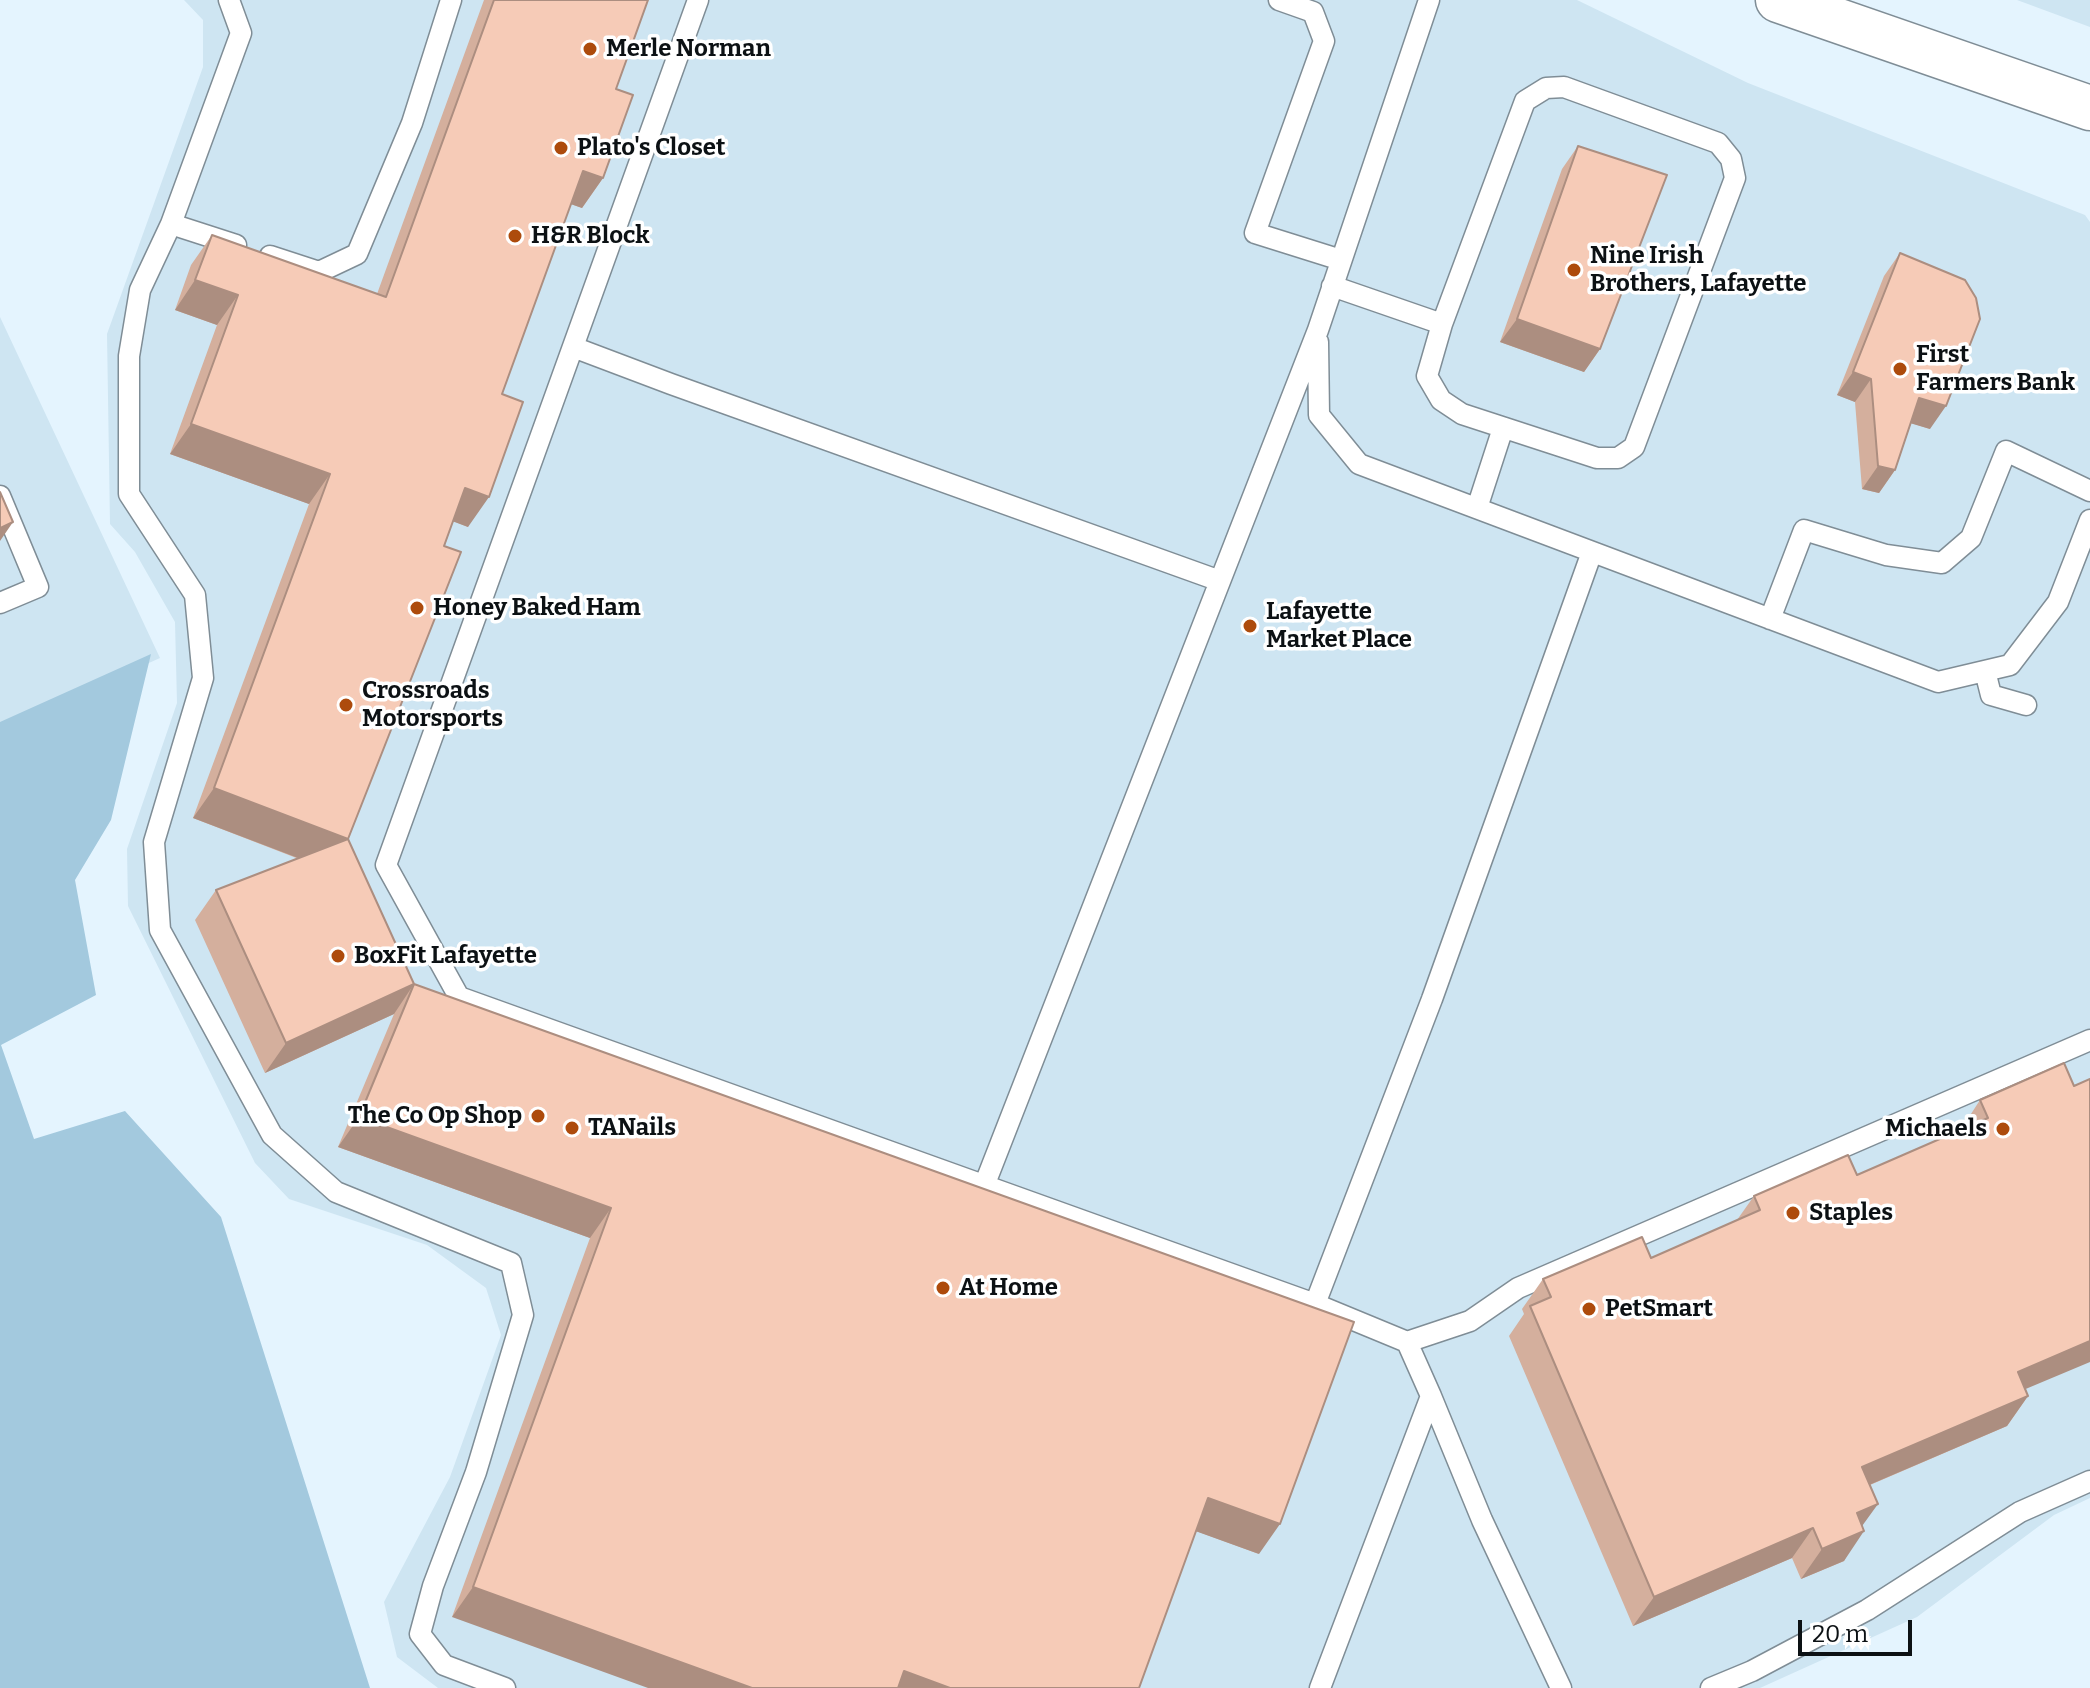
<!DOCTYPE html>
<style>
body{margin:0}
#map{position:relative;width:2090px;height:1688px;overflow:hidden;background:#e4f4fe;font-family:Bitter,serif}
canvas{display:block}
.scale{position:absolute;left:1798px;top:1620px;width:114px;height:36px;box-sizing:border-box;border:4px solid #0c1114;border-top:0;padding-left:10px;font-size:24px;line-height:28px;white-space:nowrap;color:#0c1114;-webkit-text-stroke:6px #fff;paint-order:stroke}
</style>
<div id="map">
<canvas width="2090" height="1688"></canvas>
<div class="scale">20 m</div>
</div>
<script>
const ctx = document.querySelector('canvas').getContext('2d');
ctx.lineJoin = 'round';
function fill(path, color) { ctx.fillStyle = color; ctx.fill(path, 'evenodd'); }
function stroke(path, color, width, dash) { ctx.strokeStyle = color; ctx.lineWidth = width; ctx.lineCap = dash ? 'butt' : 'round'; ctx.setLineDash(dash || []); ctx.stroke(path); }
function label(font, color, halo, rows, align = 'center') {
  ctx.font = font + ' Bitter,serif'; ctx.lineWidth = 7; ctx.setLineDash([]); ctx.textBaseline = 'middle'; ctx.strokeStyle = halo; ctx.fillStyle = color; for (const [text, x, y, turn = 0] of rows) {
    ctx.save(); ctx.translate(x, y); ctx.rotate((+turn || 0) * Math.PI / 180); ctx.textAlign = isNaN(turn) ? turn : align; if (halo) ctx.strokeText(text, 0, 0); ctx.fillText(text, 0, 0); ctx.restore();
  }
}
fill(new Path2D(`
 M184 0H1577L1748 83 2085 215 2090 222V1498L2054 1515 1917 1617 1760 1688H438L397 1657 384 1602 450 1477 501 1335 486 1288 427 1245 289 1199 255 1163 128 906 127 849 177 703 175 622 135 552 110 524 107 334 203 67V20Z
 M2017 0H2090V27Z
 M0 317 160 658 0 730Z`), '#cee5f2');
fill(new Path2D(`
 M151 654 111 820 75 880 96 995 1 1045 34 1139 125 1111 221 1217 370 1688H0V722Z`), '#a3c9de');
const lane = new Path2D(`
 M698 0 386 865 459 997 1315 1304 1407 1342 1431 1396 1320 1688
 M1279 0 1313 12 1324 41 1255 233 1341 260
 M171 224 241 33 229 0
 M236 245 171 224 140 290 129 356V494L195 595 203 678 154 842 160 930 272 1135 336 1192 511 1263 523 1315 476 1472 433 1586 420 1634 444 1665 505 1688
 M270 256 319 272 357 254 412 123 451 0
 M1332 286 1442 324 1427 376 1441 400 1462 414 1597 458H1618L1634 447 1735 178 1731 159 1718 143 1564 87 1546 88 1525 101 1442 324
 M1318 342 1319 415 1359 464 1938 682 2010 665 2058 602 2090 520
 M573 347 671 384 1220 581
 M0 496 38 587 0 603
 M1477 508 1503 428
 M1770 619 1804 530 1886 555 1942 563 1971 538 2006 451 2090 491
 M1985 671 1991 695 2026 705
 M984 1186 1318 330 1429 0
 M1315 1304 1432 999 1592 552
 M1407 1342 1470 1321 1518 1288 2090 1040
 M1431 1396 1482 1520 1561 1688
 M1711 1688 1752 1671 1867 1610 2020 1512 2090 1481`);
const primary = new Path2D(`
 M1778 0 2090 108`);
stroke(lane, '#7f8d96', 23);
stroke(primary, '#7f8d96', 47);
stroke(lane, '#fff', 20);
stroke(primary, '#fff', 44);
fill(new Path2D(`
 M484 0H648L616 89 603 178 582 208 571 204 502 394 468 527 453 521 348 839 414 984 394 1014 265 1073 195 920 216 890 299 859 193 818 309 504 170 454 217 325 175 310 191 265 212 235 377 294Z
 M1578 146 1600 349 1584 372 1500 342 1562 169Z
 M1900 253 1930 429 1911 423 1895 470 1879 493 1862 489 1855 402 1837 395 1884 276Z
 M414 984 1259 1554 1196 1531 452 1617 590 1238 338 1147 394 1014Z
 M2064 1063 2025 1389 2028 1396 2007 1426 1870 1485 1862 1526 1844 1561 1801 1579 1792 1558 1633 1626 1509 1336 1524 1314 1522 1309 1543 1279 1651 1258 1737 1220 1754 1196 1857 1175 1960 1131 1980 1100Z`), '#d4af9d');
fill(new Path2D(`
 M583 171 603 178 582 208 562 201Z
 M195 280 238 295 217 325 175 310Z
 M1517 319 1600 349 1584 372 1500 342Z
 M1853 372 1871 379 1855 402 1837 395Z
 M1919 398 1946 406 1930 429 1903 421Z
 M191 424 330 474 309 504 170 454Z
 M1878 466 1895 470 1879 493 1862 489Z
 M465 488 489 497 468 527 444 518Z
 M13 522 0 541V528Z
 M214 788 348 839 327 869 193 818Z
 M414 984 394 1014 265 1073 286 1043Z
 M359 1117 611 1208 590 1238 338 1147Z
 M2090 1341V1362L1997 1401 2018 1372Z
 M2028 1396 2007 1426 1841 1497 1862 1467Z
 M1208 1498 1280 1524 1259 1554 1187 1528Z
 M1878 1504 1857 1533V1513Z
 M1813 1528 1792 1558 1633 1626 1654 1597Z
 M1864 1531 1844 1561 1801 1579 1822 1549Z
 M473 1587 752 1688H648L452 1617Z
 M904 1671 950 1688H892Z`), '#ac8e80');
const building = new Path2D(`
 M494 0H648L616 89 633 95 603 178 583 171 502 394 523 402 489 497 465 488 444 546 461 552 348 839 214 788 330 474 191 424 238 295 195 280 212 235 386 297Z
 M1578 146 1667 175 1600 349 1517 319Z
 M1900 253 1965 280 1976 298 1980 319 1946 406 1919 398 1895 470 1878 466 1871 379 1853 372Z
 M0 492 13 522 0 528Z
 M348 839 414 984 286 1043 216 890Z
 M414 984 1354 1322 1280 1524 1208 1498 1139 1688H950L904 1671 898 1688H752L473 1587 611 1208 359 1117Z
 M2064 1063 2074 1086 2090 1079V1341L2018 1372 2028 1396 1862 1467 1878 1504 1857 1513 1864 1531 1822 1549 1813 1528 1654 1597 1530 1306 1551 1297 1543 1279 1642 1237 1651 1258 1760 1210 1754 1196 1848 1155 1857 1175 1988 1118 1980 1100Z`);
fill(building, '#f6cbb7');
stroke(building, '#ac8e80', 2);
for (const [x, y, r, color] of [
 [590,49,8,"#ad4b0c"],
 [561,148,8,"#ad4b0c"],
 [515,236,8,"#ad4b0c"],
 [1574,270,8,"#ad4b0c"],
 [1900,369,8,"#ad4b0c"],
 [417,608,8,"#ad4b0c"],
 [1250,626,8,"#ad4b0c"],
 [346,705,8,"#ad4b0c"],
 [338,956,8,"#ad4b0c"],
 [538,1116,8,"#ad4b0c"],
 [572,1128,8,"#ad4b0c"],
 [2003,1129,8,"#ad4b0c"],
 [1793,1213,8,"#ad4b0c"],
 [943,1288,8,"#ad4b0c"],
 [1589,1309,8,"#ad4b0c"]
]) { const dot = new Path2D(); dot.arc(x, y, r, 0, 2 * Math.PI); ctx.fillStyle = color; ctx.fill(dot); stroke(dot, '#fff', 3); }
label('bold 24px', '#0c1114', '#fff', [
 ["Merle Norman",606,49],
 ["Plato's Closet",577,148],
 ["H&R Block",531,236],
 ["Nine Irish",1590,256],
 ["Brothers, Lafayette",1590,284],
 ["First",1916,355],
 ["Farmers Bank",1916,383],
 ["Honey Baked Ham",433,608],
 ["Lafayette",1266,612],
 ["Market Place",1266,640],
 ["Crossroads",362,691],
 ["Motorsports",362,719],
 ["BoxFit Lafayette",354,956],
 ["The Co Op Shop",522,1116,"right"],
 ["TANails",588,1128],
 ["Michaels",1987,1129,"right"],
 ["Staples",1809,1213],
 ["At Home",959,1288],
 ["PetSmart",1605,1309]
], 'left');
</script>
